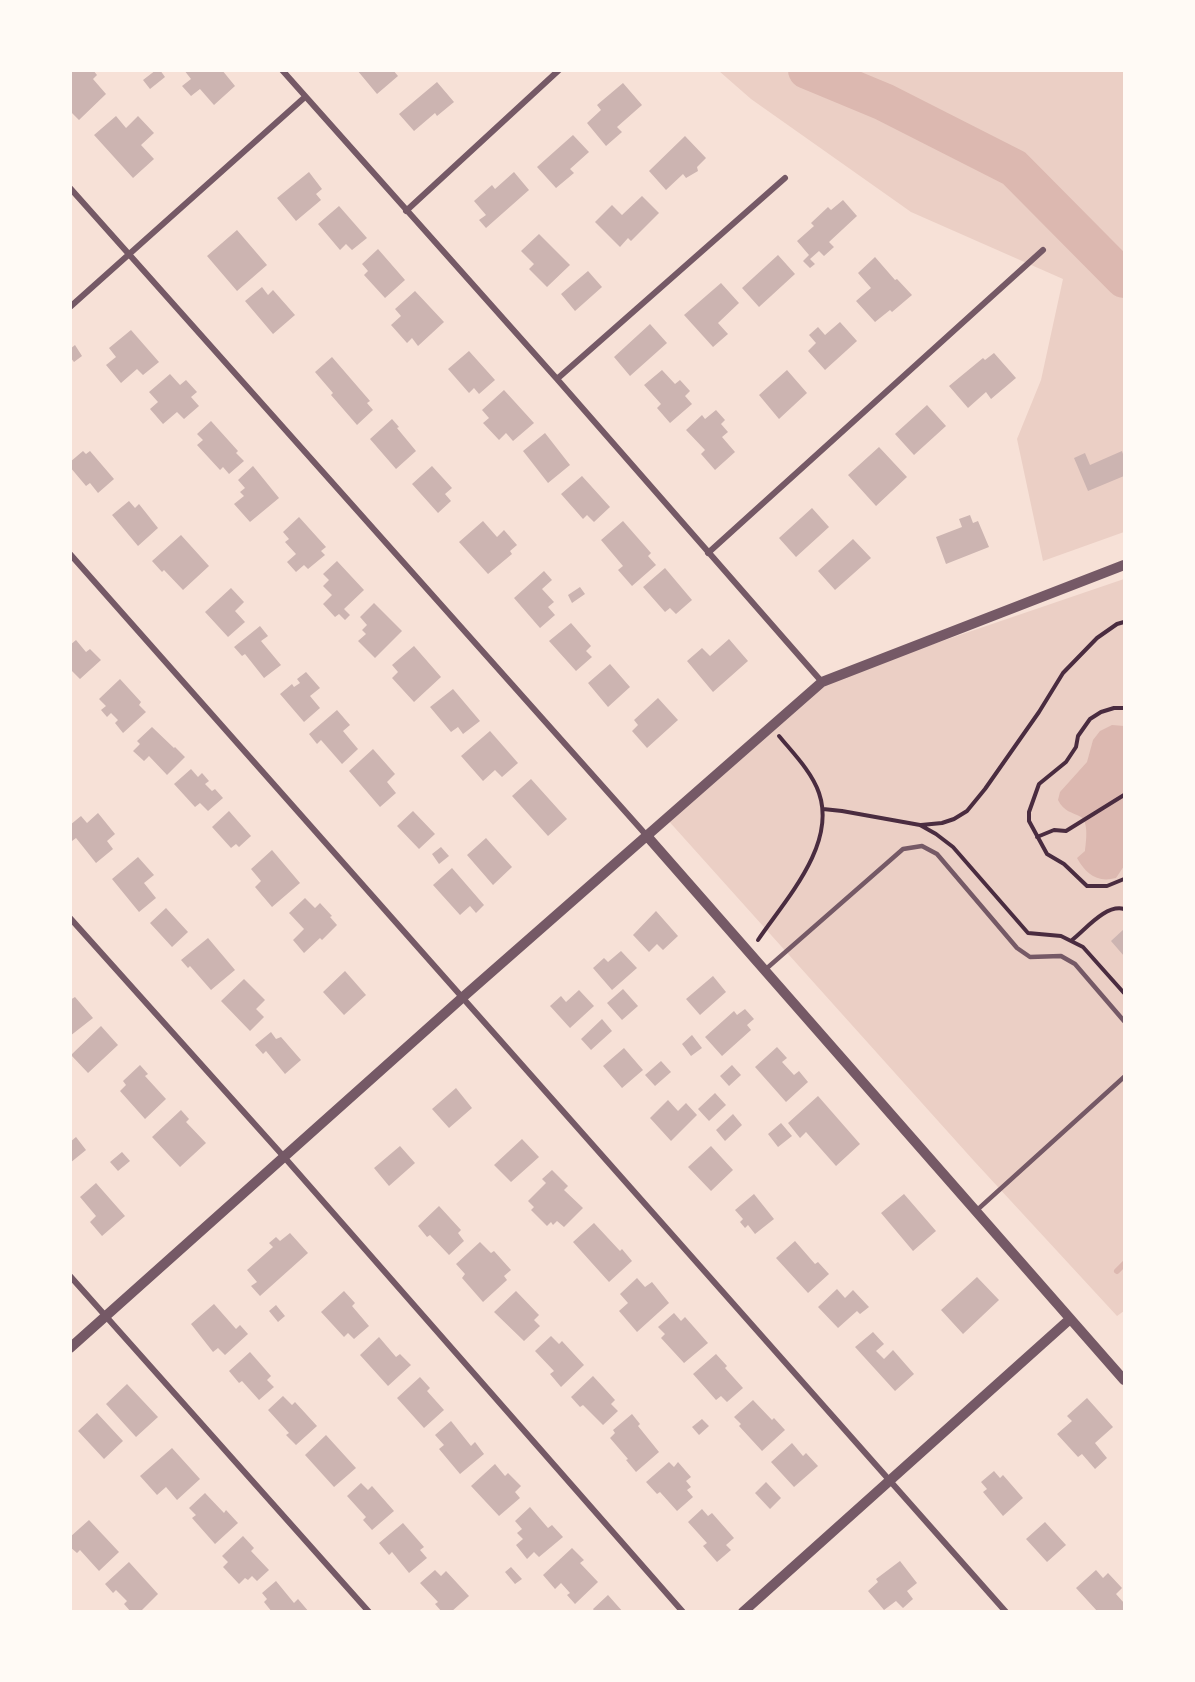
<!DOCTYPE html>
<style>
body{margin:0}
#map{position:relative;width:1195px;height:1682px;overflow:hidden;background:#f7e1d7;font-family:"Fira Sans",sans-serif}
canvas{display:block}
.frame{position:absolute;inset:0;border:72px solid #fffaf5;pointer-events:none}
</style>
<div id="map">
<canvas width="1195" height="1682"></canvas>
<div class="frame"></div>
</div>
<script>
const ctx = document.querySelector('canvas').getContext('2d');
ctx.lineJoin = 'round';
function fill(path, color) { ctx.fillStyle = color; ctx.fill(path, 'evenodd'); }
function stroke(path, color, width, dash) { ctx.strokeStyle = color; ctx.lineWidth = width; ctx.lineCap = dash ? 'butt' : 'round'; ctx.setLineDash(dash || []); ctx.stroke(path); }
fill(new Path2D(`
 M719 71H1124V532L1043 561 1017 439 1041 380 1063 279 911 212 751 99Z
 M1124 579V1311L1117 1316 974 1161 666 818 822 682Z`), '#ebcfc5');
fill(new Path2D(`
 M1112 725 1124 726V866L1116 878C1097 883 1086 874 1077 858L1085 851C1086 842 1089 823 1081 817 1072 812 1064 812 1058 800L1060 792 1087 762 1093 740 1100 731Z`), '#dcb8b0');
stroke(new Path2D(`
 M1117 1271 1124 1264`), '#dcb8b0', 6);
stroke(new Path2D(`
 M807 70 884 102 1014 168 1124 279`), '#dcb8b0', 38);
fill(new Path2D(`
 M70 70H93L97 75 93 79 106 94 79 120 70 111Z
 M156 70H160L165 77 150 89 143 80Z
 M184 70H222L235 86 214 105 200 89 191 96 182 86 191 79Z
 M357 70H393L398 76 377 94Z
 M437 82 454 102 437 116 435 113 414 131 399 114Z
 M623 83 642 105 617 127 622 132 606 146 587 123 601 110 597 105Z
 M116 116 126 128 138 116 154 133 141 145 154 159 133 178 94 135Z
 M573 135 589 152 570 169 574 173 556 188 537 167Z
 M685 136 706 158 697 167 698 171 686 178 683 174 666 190 649 171Z
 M309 172 322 189 316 194 321 200 296 221 277 198Z
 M514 172 529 190 486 228 479 220 486 215 474 201 492 185 495 189Z
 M642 196 659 213 631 241 628 238 620 247 595 222 612 205 622 215Z
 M843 200 857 216 829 242 834 247 824 256 819 251 810 259 815 264 810 268 803 261 809 255 797 241 814 226 811 223 828 207 831 210Z
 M339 206 367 238 352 250 346 244 340 250 318 224Z
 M237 230 267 265 237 291 207 256Z
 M539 234 570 265 547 287 529 269 534 264 521 251Z
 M378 249 405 280 385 298 364 275 368 271 362 264Z
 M778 255 795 274 759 307 742 288Z
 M875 257 895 280 897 279 912 295 892 312 890 310 875 322 856 301 871 288 858 273Z
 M588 271 602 287 575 311 561 294Z
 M721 283 739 303 718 323 728 334 713 347 684 315Z
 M262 287 268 295 273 290 295 315 273 334 245 301Z
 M415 291 444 322 418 346 412 338 407 343 391 325 401 316 395 309Z
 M840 322 857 341 825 370 808 351 816 343 809 335 818 327 825 335Z
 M650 324 667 343 630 376 614 357Z
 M131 330 159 362 143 375 137 369 121 383 106 365 116 357 109 348Z
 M75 345 82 356 74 362 70 357V349Z
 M469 351 495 380 479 394 474 388 469 393 448 369Z
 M994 353 1016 378 991 399 986 392 968 408 949 386 983 358 985 360Z
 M332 357 370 401 367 403 373 410 357 425 331 395 333 393 315 372Z
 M662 370 675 384 680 380 690 391 685 396 692 404 670 423 657 408 661 404 644 385Z
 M787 370 807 393 779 419 759 395Z
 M170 374 180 385 186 380 197 392 191 397 199 406 184 419 177 412 163 424 150 409 158 402 149 392Z
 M504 390 534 423 513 441 506 433 499 440 483 423 489 418 482 410Z
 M927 405 946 426 914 455 895 434Z
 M716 410 725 420 721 424 728 432 722 437 735 452 715 470 701 454 705 450 686 430 702 415 705 419Z
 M392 419 399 427 397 428 416 451 396 469 370 439Z
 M211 421 238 451 236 453 244 461 229 474 223 467 220 470 197 445 203 440 197 434Z
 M545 433 570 465 548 483 523 451Z
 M879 447 907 477 876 506 848 475Z
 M83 451 86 454 90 451 114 479 98 493 90 483 86 486 70 467V462Z
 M1122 451 1124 457V476L1088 491 1074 458 1085 453 1090 465Z
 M253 466 279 498 250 522 234 504 244 496 240 492 245 488 238 480Z
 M432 466 452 488 445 494 451 501 438 513 412 484Z
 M582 476 610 507 594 522 587 515 583 519 561 494Z
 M129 501 135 508 139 504 158 528 138 546 112 515Z
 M812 508 829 527 796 557 779 538Z
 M970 515 973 523 978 521 989 547 946 564 936 537 962 527 959 519Z
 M299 517 326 547 321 551 325 555 308 569 304 565 296 572 287 562 296 554 285 542 289 539 283 532Z
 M483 521 497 537 504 530 517 545 510 551 512 554 488 574 459 542Z
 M623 521 651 553 648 556 656 565 632 586 618 570 623 566 601 540Z
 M181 535 209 566 183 590 164 570 162 572 152 561Z
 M853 539 871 558 835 590 818 571Z
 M337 561 364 590 344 609 350 615 345 620 339 614 335 617 323 604 332 595 323 586 329 580 323 574Z
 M665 568 692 600 676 614 670 608 665 612 643 587Z
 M544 571 552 580 542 589 554 602 548 607 555 615 540 628 514 598Z
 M580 587 585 594 572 603 568 595Z
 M231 588 244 602 235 611 245 622 228 637 205 612Z
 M374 603 402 631 375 658 358 641 366 634 362 630 367 625 360 617Z
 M571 623 591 646 586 651 592 657 576 671 549 641Z
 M260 626 268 636 261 641 281 665 264 678 245 654 242 656 234 647Z
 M729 639 748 661 713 692 687 661 702 648 710 656Z
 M76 640 86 652 90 649 101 660 80 679 70 669V645Z
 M414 646 441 677 414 702 392 678 398 672 392 665Z
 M610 664 630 687 608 707 588 683Z
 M306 672 320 688 310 696 320 708 304 722 280 694 292 684 294 687 300 683 297 679Z
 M120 679 141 702 139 705 146 712 123 733 115 723 118 720 111 713 107 717 101 710 106 706 99 699Z
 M453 689 480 721 463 734 458 727 451 732 430 707Z
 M658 698 678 720 647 748 632 731 638 725 634 720Z
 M337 710 350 725 343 731 358 749 342 764 321 740 317 744 309 734Z
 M152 727 174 748 175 747 185 757 167 775 149 756 144 761 133 751 140 744 137 741Z
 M490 731 518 763 502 777 495 770 483 781 461 756Z
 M373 749 395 774 387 782 396 793 380 807 349 771Z
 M191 769 198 777 202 773 209 781 205 784 212 791 215 789 223 798 208 811 200 803 195 807 174 784Z
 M531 779 567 819 548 836 512 796Z
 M229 811 251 836 239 847 236 844 231 848 212 827Z
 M413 811 435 834 419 849 397 826Z
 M98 813 115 834 107 841 113 849 96 863 76 838 72 841 70 838V825L81 816 87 823Z
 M486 838 512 867 493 885 467 855Z
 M441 847 449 856 439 864 432 854Z
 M272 850 300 883 272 907 255 887 261 881 251 869Z
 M138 857 154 875 144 883 156 898 139 912 112 879Z
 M452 868 484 905 476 913 470 906 460 915 433 885Z
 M305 898 315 908 320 903 332 916 330 917 337 925 322 940 320 938 304 953 293 940 304 929 289 913Z
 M166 908 188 932 172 947 150 923Z
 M656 911 678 936 663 950 657 944 649 952 633 935Z
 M1124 929V956L1111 941Z
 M208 938 235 970 211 990 190 966 188 968 181 960Z
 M621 951 637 968 612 990 593 968 604 958 608 962Z
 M345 971 366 995 344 1015 323 992Z
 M713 976 726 992 700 1015 686 999Z
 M244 979 265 1000 256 1009 264 1017 250 1031 221 1001Z
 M623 989 638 1006 622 1020 607 1003Z
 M579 990 594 1006 570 1028 550 1006 561 996 566 1002Z
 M75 997 93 1018 70 1036V1000Z
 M745 1009 754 1019 747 1025 751 1030 722 1056 705 1037 734 1011 737 1015Z
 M602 1019 612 1031 591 1050 581 1039Z
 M101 1026 118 1045 88 1073 71 1055Z
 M271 1032 276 1039 281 1037 301 1060 285 1074 266 1051 263 1054 255 1045Z
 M692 1035 702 1048 691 1056 682 1044Z
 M777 1047 787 1058 782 1062 794 1075 799 1071 808 1082 786 1102 755 1067Z
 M624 1048 643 1070 622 1088 603 1066Z
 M661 1061 671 1072 655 1086 645 1075Z
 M140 1065 148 1074 145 1076 166 1099 145 1119 120 1091 126 1085 123 1081Z
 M732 1065 741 1075 729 1086 720 1076Z
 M456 1088 472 1108 449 1128 432 1109Z
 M715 1093 726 1105 709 1121 698 1109Z
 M818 1096 860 1144 836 1166 806 1132 800 1138 788 1123Z
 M668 1100 678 1111 686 1103 697 1115 671 1141 650 1118Z
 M181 1110 189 1119 186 1122 206 1143 180 1167 152 1137Z
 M733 1114 742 1125 725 1141 716 1130Z
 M781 1123 792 1136 778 1147 768 1134Z
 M76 1137 86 1150 70 1163V1142Z
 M522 1139 539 1157 511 1182 494 1165Z
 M400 1146 415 1163 389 1186 374 1168Z
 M711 1146 733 1170 711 1191 688 1167Z
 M122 1152 130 1161 118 1171 110 1162Z
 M552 1170 568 1186 564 1190 583 1208 564 1227 557 1221 553 1225 551 1222 547 1226 531 1210 534 1207 528 1201 546 1183 542 1179Z
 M96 1183 125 1216 102 1236 90 1222 96 1216 80 1197Z
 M754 1194 774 1219 755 1234 748 1225 745 1228 740 1222 743 1219 735 1210Z
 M904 1194 936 1231 913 1251 881 1213Z
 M439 1206 461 1230 458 1233 464 1241 449 1255 430 1235 427 1237 418 1226Z
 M594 1223 620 1251 622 1249 632 1261 609 1282 573 1242Z
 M290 1233 308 1253 260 1296 251 1286 257 1282 247 1270 273 1247 269 1243 276 1237 280 1241Z
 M795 1241 815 1264 818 1262 829 1274 808 1293 776 1258Z
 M480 1242 491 1253 494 1251 511 1270 504 1276 507 1280 483 1302 462 1278 465 1274 456 1264Z
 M977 1277 999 1300 963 1334 941 1310Z
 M637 1278 645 1287 652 1282 669 1303 637 1332 619 1311 628 1303 620 1294Z
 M837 1289 845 1298 853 1290 869 1307 860 1314 857 1311 838 1328 818 1307Z
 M344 1291 355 1303 352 1306 369 1326 354 1339 348 1333 344 1337 321 1312Z
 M516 1291 539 1315 534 1320 540 1326 524 1341 494 1312Z
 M214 1304 236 1329 240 1325 248 1334 225 1355 218 1348 213 1352 191 1324Z
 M276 1305 285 1316 278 1322 269 1311Z
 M674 1313 681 1321 685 1317 708 1343 684 1363 661 1338 665 1334 658 1327Z
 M873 1332 884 1344 876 1351 884 1359 893 1350 914 1374 895 1391 855 1347Z
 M551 1336 559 1344 562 1341 584 1365 561 1387 550 1374 554 1371 535 1351Z
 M379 1337 396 1357 400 1354 411 1365 388 1386 360 1355Z
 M250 1352 271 1376 267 1380 274 1387 259 1400 242 1381 239 1383 229 1371Z
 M716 1354 727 1366 725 1368 743 1388 727 1402 721 1396 716 1400 693 1374Z
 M593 1376 615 1400 611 1404 618 1411 603 1425 583 1405 580 1407 571 1397Z
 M420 1377 430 1388 427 1391 444 1410 424 1428 397 1398Z
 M127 1384 158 1417 136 1437 106 1404Z
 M283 1396 292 1405 295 1402 317 1426 296 1445 286 1435 289 1433 268 1410Z
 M1087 1398 1113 1427 1095 1443 1107 1458 1095 1469 1082 1454 1078 1457 1057 1434 1072 1421 1067 1416Z
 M753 1400 772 1420 774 1418 785 1430 762 1451 739 1426 741 1424 734 1417Z
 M97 1413 123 1441 104 1459 78 1431Z
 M632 1414 640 1424 638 1426 659 1452 636 1472 626 1460 628 1459 610 1438 615 1433 613 1430Z
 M702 1419 709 1426 699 1435 692 1427Z
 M451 1421 471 1446 475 1442 484 1454 460 1474 439 1449 444 1445 435 1435Z
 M326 1435 356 1468 334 1487 305 1455Z
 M792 1443 803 1456 806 1453 818 1466 794 1487 771 1462Z
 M172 1448 200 1479 177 1500 166 1487 157 1495 140 1476Z
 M669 1462 674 1467 678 1462 691 1477 686 1481 691 1487 687 1490 693 1497 677 1511 660 1492 657 1494 646 1482Z
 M495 1464 505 1476 508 1473 521 1486 515 1492 520 1498 499 1516 471 1486Z
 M994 1471 1000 1478 1003 1475 1023 1498 1003 1516 983 1492 987 1489 981 1482Z
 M766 1482 781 1498 770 1509 755 1493Z
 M361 1483 368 1490 372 1486 394 1511 372 1530 363 1520 366 1517 347 1496Z
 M205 1493 224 1513 226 1510 238 1523 215 1544 192 1518 196 1515 189 1508Z
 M530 1507 548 1528 552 1525 563 1537 539 1557 534 1552 527 1559 516 1545 523 1539 517 1533 522 1529 515 1521Z
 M702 1509 708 1516 712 1513 734 1538 726 1545 731 1550 717 1562 703 1546 707 1543 688 1522Z
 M89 1520 119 1552 99 1571 80 1550 77 1553 70 1547V1537Z
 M1045 1522 1066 1545 1047 1562 1026 1539Z
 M403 1523 424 1547 420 1550 427 1558 409 1573 392 1552 389 1555 379 1543Z
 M243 1536 254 1548 251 1551 269 1570 257 1581 252 1576 248 1580 245 1578 239 1584 223 1567 228 1562 222 1556Z
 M572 1548 584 1560 580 1563 598 1582 575 1604 567 1595 570 1593 561 1583 555 1589 543 1575Z
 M900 1561 917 1583 907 1591 913 1599 903 1608 896 1601 884 1610 868 1591 878 1582 876 1579Z
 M129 1562 158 1594 140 1612H131L124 1604 127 1601 116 1590 113 1593 105 1584Z
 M511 1567 522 1579 515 1584 505 1572Z
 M435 1570 441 1576 446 1571 469 1596 451 1612H442L435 1604 438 1602 420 1583Z
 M1096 1570 1103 1578 1108 1573 1122 1588 1116 1594 1124 1603V1612H1098L1076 1588Z
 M276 1581 294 1603 298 1599 309 1612H272L264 1602 267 1599 262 1593Z
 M608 1595 623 1612H595L593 1609Z`), '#ccb4b1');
stroke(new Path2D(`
 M1124 708H1114L1101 712 1090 719 1078 736 1076 747 1066 762 1039 784 1029 812V821L1047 854 1064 864 1087 886H1107L1124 879
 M823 809 842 811 920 825 936 834 953 847 1028 933 1061 936 1083 947 1124 993
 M921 825 942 823 954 819 967 811 985 789 1039 712 1063 673 1097 638 1117 624 1124 622
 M1037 837 1054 830 1066 831 1124 795
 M758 940C785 900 837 845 819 793 812 772 793 753 779 736
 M1072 940C1086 929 1106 904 1124 909`), '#4a2c40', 4);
stroke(new Path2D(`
 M766 969 903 849 922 846 937 854 1017 948 1030 957 1061 956 1075 964 1124 1021
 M976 1211 1124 1077`), '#755966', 4.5);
stroke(new Path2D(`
 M282 70 557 379 822 682
 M70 188 647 836
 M406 211 559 70
 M70 307 305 97
 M557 379 785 178
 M708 553 1043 250
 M70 554 1006 1612
 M70 918 285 1158 683 1612
 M70 1276 369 1612`), '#755966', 6);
stroke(new Path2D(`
 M647 836 1124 1380
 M70 1348 463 997 822 682 1124 565
 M743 1612 1070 1319`), '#755966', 10);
</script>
